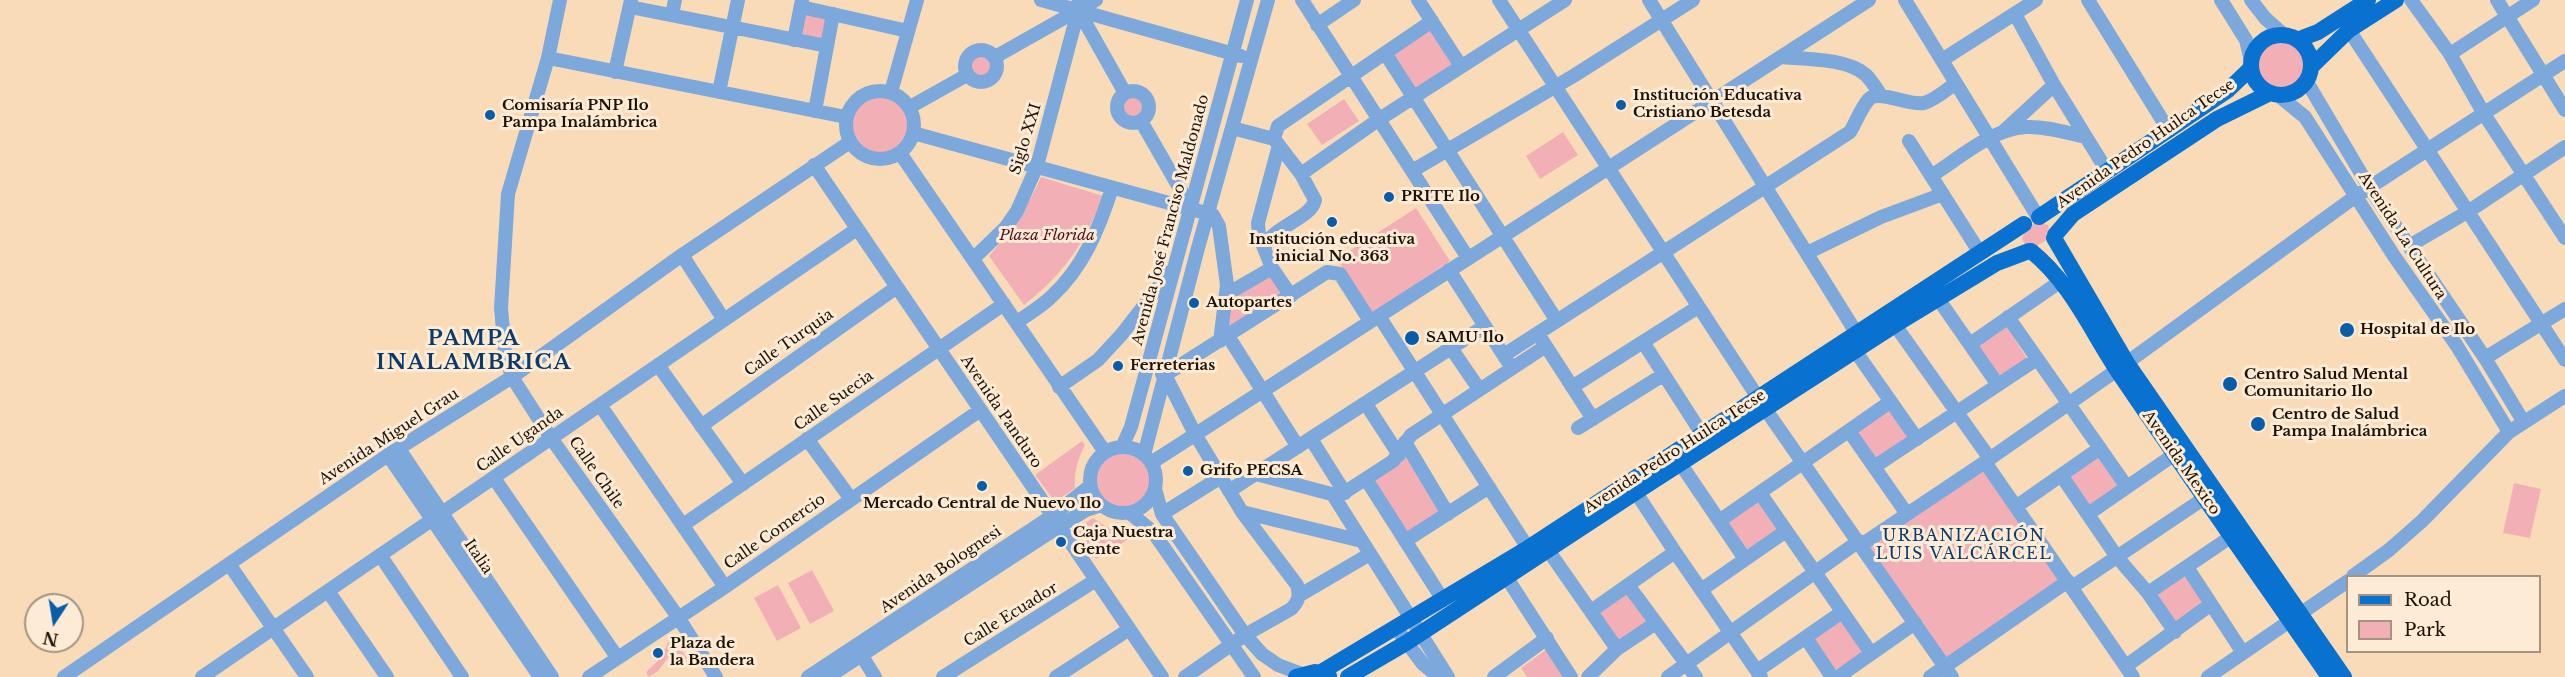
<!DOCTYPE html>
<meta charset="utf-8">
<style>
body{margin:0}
#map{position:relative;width:2565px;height:677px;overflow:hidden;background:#f9dcb7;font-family:"Libre Baskerville",serif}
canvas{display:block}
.legend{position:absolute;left:2346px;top:575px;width:195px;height:78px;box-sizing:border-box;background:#fdebd5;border:2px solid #a39482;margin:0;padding:8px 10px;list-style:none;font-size:18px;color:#1c1205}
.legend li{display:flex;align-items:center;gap:12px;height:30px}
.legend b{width:30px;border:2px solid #a39482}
.north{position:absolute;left:24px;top:593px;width:60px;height:60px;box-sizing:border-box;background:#fdebd5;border:2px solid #a39482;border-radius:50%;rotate:192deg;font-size:16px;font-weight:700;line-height:24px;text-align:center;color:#1c1205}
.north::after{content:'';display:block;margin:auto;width:21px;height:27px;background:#085dab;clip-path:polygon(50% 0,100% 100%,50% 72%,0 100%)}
</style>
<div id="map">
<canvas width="2565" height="677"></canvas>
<ul class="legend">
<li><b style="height:8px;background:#0972d0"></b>Road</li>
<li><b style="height:16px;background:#f2b0b6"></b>Park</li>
</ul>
<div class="north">N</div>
</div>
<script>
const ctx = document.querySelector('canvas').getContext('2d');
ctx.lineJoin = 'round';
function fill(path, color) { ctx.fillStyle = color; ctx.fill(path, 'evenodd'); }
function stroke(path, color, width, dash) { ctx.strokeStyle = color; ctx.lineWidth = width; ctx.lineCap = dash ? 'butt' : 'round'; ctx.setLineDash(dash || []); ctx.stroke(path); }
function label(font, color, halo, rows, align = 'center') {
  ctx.font = font + ' "Libre Baskerville",serif'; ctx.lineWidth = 6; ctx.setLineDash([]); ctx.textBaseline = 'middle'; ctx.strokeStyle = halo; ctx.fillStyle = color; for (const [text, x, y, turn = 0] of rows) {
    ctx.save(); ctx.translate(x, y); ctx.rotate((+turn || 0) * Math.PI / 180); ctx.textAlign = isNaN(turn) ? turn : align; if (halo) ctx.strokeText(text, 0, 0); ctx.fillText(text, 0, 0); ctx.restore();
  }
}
fill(new Path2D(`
 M803 11 828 17 823 41 797 36Z
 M1432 28 1456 65 1414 92 1391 55Z
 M2257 66a24 24 0 1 1 48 0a24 24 0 1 1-48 0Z
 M968 66a12 12 0 1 1 24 0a12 12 0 1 1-24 0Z
 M1122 107a12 12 0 1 1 24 0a12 12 0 1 1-24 0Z
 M849 125a30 30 0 1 1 60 0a30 30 0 1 1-60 0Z
 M1344 99 1359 121 1322 145 1307 124Z
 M1563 132 1578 155 1540 179 1526 156Z
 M1041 177 1103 196C1084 244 1065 273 1024 305L989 256C1011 231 1028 207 1041 177Z
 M1416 208 1450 261 1373 313 1337 259Z
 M2036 222 2048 225 2050 235 2045 241 2033 248 2025 245 2022 238 2029 226Z
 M1269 274 1285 294 1230 329 1222 328 1231 296Z
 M2005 324 2028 360 1999 381 1974 345Z
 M1890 405 1913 437 1875 464 1852 430Z
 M1082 441 1085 445C1078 459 1074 471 1075 488L1055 502 1035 475Z
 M2099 452 2123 486 2089 510 2064 475Z
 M1096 480a27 27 0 1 1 54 0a27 27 0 1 1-54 0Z
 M1408 456 1443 512 1407 536 1371 480Z
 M1984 468 2062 581 1946 660 1867 546Z
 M2514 483 2541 489 2530 538 2503 533Z
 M1760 497 1783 530 1746 555 1724 522Z
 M1093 518C1107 528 1118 533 1135 531L1137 534 1096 559 1075 530Z
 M812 570 834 611 810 624 788 583Z
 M2183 572 2207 604 2170 631 2147 596Z
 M778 585 801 628 777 641 754 598Z
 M1628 588 1653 622 1617 646 1594 612Z
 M1841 615 1866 651 1830 673 1806 640Z
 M671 636 687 658 674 667 668 658 658 671 649 677 646 672 661 658Z
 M1547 649 1567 677H1527L1521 668Z`), '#f2b0b6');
stroke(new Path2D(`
 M560 0 548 58 508 194 501 308 505 353 512 377 551 438 678 617 716 677
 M1041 0 1241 56
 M1302 0 1468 258
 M1418 0 1461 66
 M1499 0 1766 410 1952 677
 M1649 0 1862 342
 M1905 0 2038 217
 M2088 0 2169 131
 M2221 0 2246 40 2251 61
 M2251 0 2265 18 2284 35
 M2411 0 2450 54 2484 114 2565 238
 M2497 0 2565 110
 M1076 6 1125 93
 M630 7 827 46
 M801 7 908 31
 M2015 14 2054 85 2107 171
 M672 15 675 0
 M1317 25 1354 0
 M2349 30 2565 360
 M794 40 802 0
 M965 66a16 16 0 1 1 32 0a16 16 0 1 1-32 0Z
 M1385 53 1557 321
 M2450 54 2533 0
 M995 57 1096 0
 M1781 57C1804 59 1847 58 1866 75 1871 80 1876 88 1880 94
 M548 58 846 117
 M1942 60 2036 0
 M615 72 631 0
 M2307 82 2369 187 2485 358 2523 421
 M1117 107a16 16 0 1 1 32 0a16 16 0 1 1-32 0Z
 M846 125a34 34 0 1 1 68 0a34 34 0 1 1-68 0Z
 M719 92 738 0
 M891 92 917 0
 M2278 95 2305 117 2394 256 2457 346 2509 432
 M910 107 967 75
 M815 111 833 14
 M1141 121 1191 208
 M1232 128 1274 139
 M2004 131 2054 85
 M913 133 1213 215 1219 226 1227 285 1220 341
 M1909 141 1980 253
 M900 153 1105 452
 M814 165 1162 677
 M1412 171 1575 75 1693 0
 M1301 174 1378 120 1565 0
 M1931 176C1960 158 1991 129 2026 127 2046 126 2067 133 2086 137
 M2409 246 2469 211 2565 147
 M1264 248 1259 236 1258 223 1279 145
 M1807 253 1881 217 1943 194
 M682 255 724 320
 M973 259 1006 227 1017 211 1037 166 1081 0
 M1449 270 1508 362
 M1227 294 1272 268
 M1291 296 1272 268 1264 248C1271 227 1312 218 1315 200L1301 174 1274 139 1278 126 1432 21
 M1939 300 1998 385
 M1379 316 1533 556
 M2008 317 2127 487
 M1017 322C1028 314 1041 307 1051 297 1083 268 1099 229 1112 188
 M1895 325 1990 459
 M1228 336 1298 447
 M1542 340 1593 419
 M1643 342 1702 434
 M1970 344 2061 281
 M1451 348 1479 389
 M1856 352 1917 439
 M1504 355 1850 132C1856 122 1861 108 1869 99 1879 89 1908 106 1924 103 1935 100 1946 90 1956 83
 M2485 358 2565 309
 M658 365 743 484
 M1162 374 1165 375 1195 434 1242 512 1297 585C1300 596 1299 601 1291 609L1245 635 1185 677
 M1165 375 1327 272 1340 274 1370 321
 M1059 387 1098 360 1122 334 1170 272
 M1572 387 1698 307
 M1366 404 1399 455
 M600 405 725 587
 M701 426 897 287
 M1578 428 1663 375
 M1849 431 1907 514
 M807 439 851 499
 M1311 439 1345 493
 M1405 442 1448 514
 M1122 447 1131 427 1247 0
 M1090 480a33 33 0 1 1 66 0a33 33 0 1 1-66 0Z
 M399 449 552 677
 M388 455 540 677
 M1144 455 1198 248 1268 0
 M1985 462 2133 677
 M1151 463 1869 0
 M1680 463 1745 559
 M1874 467 2037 359
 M1256 474 1339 496 1393 461 1411 435 1546 346
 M2061 475 2117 557 2148 593 2175 632
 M494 478 617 657
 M1366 479 1443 600
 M1631 485 1675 552 1761 677
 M1155 489 1162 514 1245 635 1262 654 1278 665 1302 674
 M1229 491 1485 326
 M1760 493 1871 653
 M1333 495 1448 677
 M2017 506 2100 448
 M1242 512 1362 541
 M1130 513 1153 532 1254 677
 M1162 514 1221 477
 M2088 514 2175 454
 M1719 521 1890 402
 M683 525 1004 304
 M1405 541 1489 487
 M1861 545 1985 462 2117 370 2356 196 2565 61
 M1548 550 1617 649
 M380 555 462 677
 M229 564 307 677
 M2187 567 2243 653
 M2353 576 2389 550 2422 521 2509 432 2565 396
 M1507 578 1571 677
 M1628 585 1696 677
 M2072 587 2212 493
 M1701 590 1786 531
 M328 591 387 677
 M2148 593 2232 536
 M1300 595 1370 554
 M1591 611 1675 552
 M1396 628 1423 664 1439 677
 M1806 638 1832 677
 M857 648 875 677
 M2126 666 2210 605
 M1757 671 1842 612
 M64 677 388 455 512 377 682 255 850 142
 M202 677 857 229
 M589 677 725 587 979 411
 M808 677 1052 516 1090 486
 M828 677 1060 526 1086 510 1101 505
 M943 677 1096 580
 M1056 677 1128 630
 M1494 677 1547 638
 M1588 677 1617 649 1656 623
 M1668 677 1859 541
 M1838 677 1915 623
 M1930 677 2068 581
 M2208 677 2348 581`), '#7da8db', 14);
stroke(new Path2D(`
 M2251 65a30 30 0 1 1 60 0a30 30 0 1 1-60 0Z
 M2297 40 2318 32 2368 0
 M2312 66 2349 30 2396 0
 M2039 217 2228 90 2251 68
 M2055 235 2073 214 2217 119 2270 93
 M2054 238 2127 363 2344 677
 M2031 251C2071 283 2091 331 2119 373 2188 475 2259 576 2329 677
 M1321 672 1528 548 2024 224
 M1296 677 1315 672 1329 676
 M1348 677 1406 643 1636 492 1895 325 1997 263 2029 251`), '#0972d0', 16);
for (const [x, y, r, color] of [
 [1621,105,6,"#085dab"],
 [490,115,6,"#085dab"],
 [1389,197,6,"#085dab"],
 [1332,222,6,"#085dab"],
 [1194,303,6,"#085dab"],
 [2347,330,8,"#085dab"],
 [1412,338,8,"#085dab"],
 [1118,366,6,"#085dab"],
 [2230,384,8,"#085dab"],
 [2258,424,8,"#085dab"],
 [1188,471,6,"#085dab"],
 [982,486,6,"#085dab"],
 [1061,542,6,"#085dab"],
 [658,653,6,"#085dab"]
]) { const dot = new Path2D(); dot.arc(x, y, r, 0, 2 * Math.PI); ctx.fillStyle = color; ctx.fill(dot); stroke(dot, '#fdebd5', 2); }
label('bold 15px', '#1c1205', '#fdebd5', [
 ["Institución Educativa",1633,96],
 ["Cristiano Betesda",1633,113],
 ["Comisaría PNP Ilo",502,106],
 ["Pampa Inalámbrica",502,123],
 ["PRITE Ilo",1401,197],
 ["Institución educativa",1332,240,"center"],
 ["inicial No. 363",1332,257,"center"],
 ["Autopartes",1206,303],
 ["Hospital de Ilo",2360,330],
 ["SAMU Ilo",1426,338],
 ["Ferreterias",1130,366],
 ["Centro Salud Mental",2244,375],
 ["Comunitario Ilo",2244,392],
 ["Centro de Salud",2272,415],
 ["Pampa Inalámbrica",2272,432],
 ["Grifo PECSA",1200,471],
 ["Mercado Central de Nuevo Ilo",982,504,"center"],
 ["Caja Nuestra",1073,533],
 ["Gente",1073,550],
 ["Plaza de",670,644],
 ["la Bandera",670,661]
], 'left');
label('15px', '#1c1205', '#fdebd5', [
 ["Siglo XXI",1026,139,-73],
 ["Avenida Pedro Huilca Tecse",2146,144,-35],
 ["Avenida José Franciso Maldonado",1171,220,-75],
 ["Avenida La Cultura",2402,236,57],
 ["Calle Turquia",789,343,-35],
 ["Calle Suecia",834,401,-35],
 ["Avenida Panduro",1001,412,56],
 ["Avenida Miguel Grau",389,437,-33],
 ["Calle Uganda",520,440,-35],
 ["Avenida Pedro Huilca Tecse",1675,452,-33],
 ["Avenida Mexico",2181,463,55],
 ["Calle Chile",596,473,55],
 ["Calle Comercio",775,532,-35],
 ["Italia",478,557,56],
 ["Avenida Bolognesi",941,570,-34],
 ["Calle Ecuador",1011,615,-32]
]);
label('italic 15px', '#530d1d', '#fdebd5', [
 ["Plaza Florida",1047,236]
]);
ctx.letterSpacing = '1.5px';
label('16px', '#093b6d', '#fdebd5', [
 ["URBANIZACIÓN",1964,536],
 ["LUIS VALCÁRCEL",1964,554]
]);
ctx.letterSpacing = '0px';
ctx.letterSpacing = '1.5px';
label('bold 21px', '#093b6d', '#fdebd5', [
 ["PAMPA",474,339],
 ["INALAMBRICA",474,363]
]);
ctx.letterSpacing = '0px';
</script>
